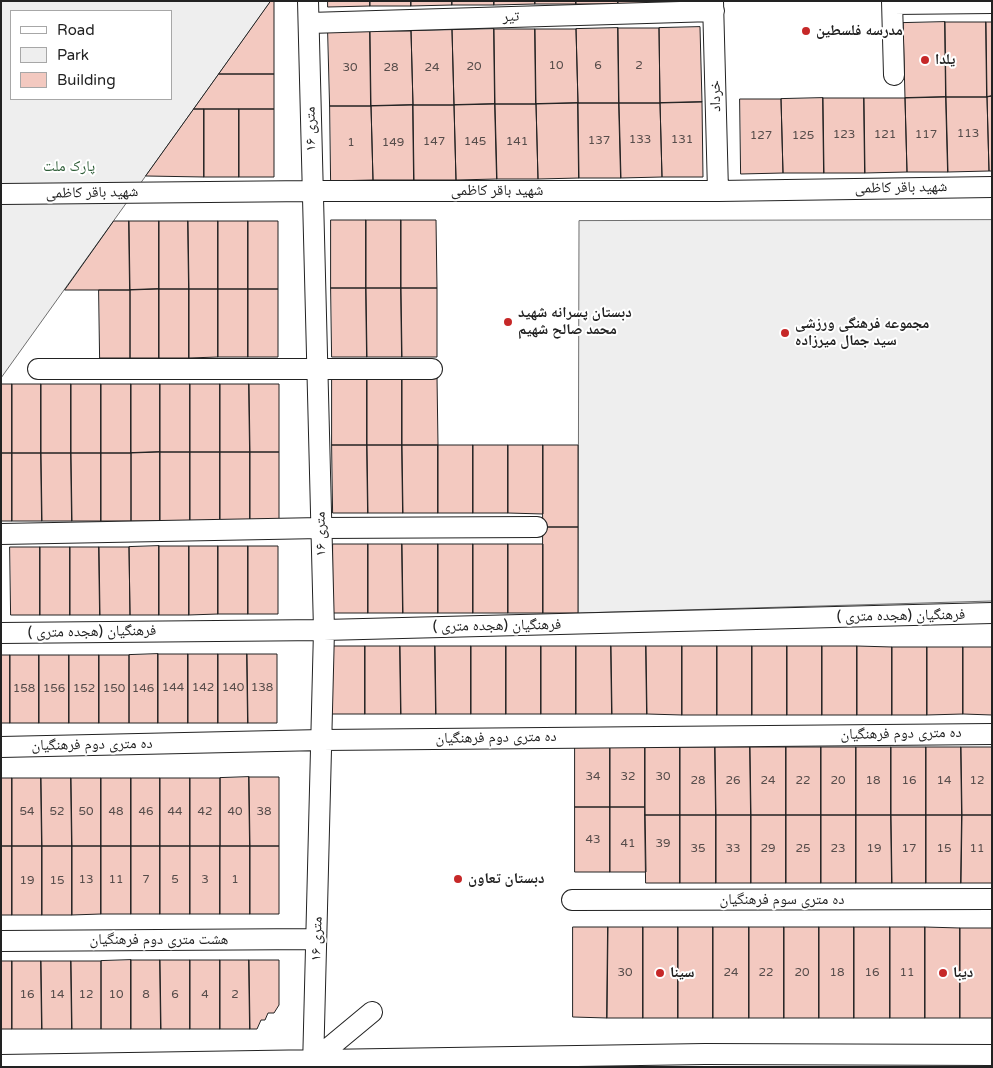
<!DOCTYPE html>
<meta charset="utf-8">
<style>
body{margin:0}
#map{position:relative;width:993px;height:1068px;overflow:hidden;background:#fff;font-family:"Varela Round",sans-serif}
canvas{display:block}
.frame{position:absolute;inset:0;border:2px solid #222;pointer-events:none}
.legend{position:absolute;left:10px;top:10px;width:162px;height:90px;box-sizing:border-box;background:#fff;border:1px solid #a7a7a7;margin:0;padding:6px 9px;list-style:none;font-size:15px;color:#222}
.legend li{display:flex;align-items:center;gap:10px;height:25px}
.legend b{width:25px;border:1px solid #a7a7a7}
</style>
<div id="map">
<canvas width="993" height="1068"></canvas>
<div class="frame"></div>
<ul class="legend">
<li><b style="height:6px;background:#fff"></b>Road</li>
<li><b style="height:14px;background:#eee"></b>Park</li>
<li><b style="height:14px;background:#f3c9c0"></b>Building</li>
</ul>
</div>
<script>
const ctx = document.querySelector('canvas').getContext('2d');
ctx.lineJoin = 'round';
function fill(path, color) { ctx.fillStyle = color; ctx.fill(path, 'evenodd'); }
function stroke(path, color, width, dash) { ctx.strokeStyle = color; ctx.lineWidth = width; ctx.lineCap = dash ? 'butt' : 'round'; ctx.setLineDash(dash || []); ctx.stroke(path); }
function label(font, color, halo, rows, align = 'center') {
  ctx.font = font + ' "Varela Round","Noto Naskh Arabic",sans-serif'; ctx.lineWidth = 4; ctx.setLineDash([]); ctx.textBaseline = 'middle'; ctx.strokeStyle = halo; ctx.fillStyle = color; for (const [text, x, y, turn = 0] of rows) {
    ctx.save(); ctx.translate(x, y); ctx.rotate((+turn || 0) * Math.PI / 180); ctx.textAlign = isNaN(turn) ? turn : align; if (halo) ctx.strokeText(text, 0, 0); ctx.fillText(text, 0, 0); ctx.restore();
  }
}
const green = new Path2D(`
 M1 1H271L1 378ZM11 11H171V99H11Z
 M992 220V601L578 613 579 221Z`);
fill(green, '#eee');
stroke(green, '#6f6f6f', 1);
const building = new Path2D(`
 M271 1H274V74H219Z
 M328 1H370V6L328 7Z
 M370 1H411V6H370Z
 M411 1H452V5L411 6Z
 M452 1H494V5H452Z
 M494 1H535V4L494 5Z
 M535 1H576V4H535Z
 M576 1H618V4H576Z
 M618 1H659V3L618 4Z
 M945 22H986L987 97H946Z
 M945 22 946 97 905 98 903 23Z
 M986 22H992V96L987 97Z
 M700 27 702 102 660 103 659 28Z
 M618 28 619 103H578L576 29Z
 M618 28H659L660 103H619Z
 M494 29 495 104 454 105 452 30Z
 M494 29H535L536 104H495Z
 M535 29H576L578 103 536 104Z
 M452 30 454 105H413L411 31Z
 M328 31H370L371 106H330Z
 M370 31H411L413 105 371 106Z
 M219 74H274V109H194Z
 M992 96V171H989L987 97Z
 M946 97 948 172H907L905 98Z
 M946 97H987L989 171 948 172Z
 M823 98 824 173H783L781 99Z
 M823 98H864L865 173H824Z
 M864 98H905L907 172 865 173Z
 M740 99H781L783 173 741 174Z
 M702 102 703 177H662L660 103Z
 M578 103H619L621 178H579Z
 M578 103 579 178 538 179 536 104Z
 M619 103H660L662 177 621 178Z
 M495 104 497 179 456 180 454 105Z
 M495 104H536L538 179H497Z
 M413 105H454L456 180H414Z
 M413 105 414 180H373L371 106Z
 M330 106H371L373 180 331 181Z
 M194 109H204V177L146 176Z
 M204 109H239V177H204Z
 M239 109H274V177H239Z
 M331 220H366V288H331Z
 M366 220H401V288H366Z
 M401 220H436L437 288H401Z
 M114 221H129L130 290H65Z
 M129 221H159V289L130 290Z
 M159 221H188L189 289H159Z
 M188 221H218V289H189Z
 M218 221H248V289H218Z
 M248 221H278V289H248Z
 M331 288H366L367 357H332Z
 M366 288H401L402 357H367Z
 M401 288H437V357H402Z
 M159 289V358H130V290Z
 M159 289H189V358H159Z
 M189 289H218V357L189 358Z
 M218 289H248V357H218Z
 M248 289H278V357H248Z
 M99 290H130V358H100Z
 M332 377H367V445H332Z
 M367 377H402V445H367Z
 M402 377H437L438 445H402Z
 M1 384H12V453H1Z
 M12 384H41V453H12Z
 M41 384H71V453H41Z
 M71 384H101V453H71Z
 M101 384H131V453H101Z
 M131 384H160V452L131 453Z
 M160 384H190V452H160Z
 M190 384H220V452H190Z
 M220 384H249L250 452H220Z
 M249 384H279V452H250Z
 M332 445H367L368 513H333Z
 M367 445H402L403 513H368Z
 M402 445H438V513H403Z
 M438 445H473V513H438Z
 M473 445H508V513H473Z
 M508 445H543V514L508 513Z
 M543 445H578V527H543Z
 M160 452V521H131V453Z
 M160 452H190V521H160Z
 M190 452H220V521H190Z
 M220 452H250V521H220Z
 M250 452H279V521H250Z
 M1 453H12V521H1Z
 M12 453H41L42 521H12Z
 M41 453H71L72 521H42Z
 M71 453H101V521H72Z
 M101 453H131V521H101Z
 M543 527H578V613H543Z
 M333 544H368V613H333Z
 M368 544H402L403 613H368Z
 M402 544H438V613H403Z
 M438 544H473V613H438Z
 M473 544H508V613H473Z
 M508 544H543V613H508Z
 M159 546H189V615H159Z
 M159 546V615H130L129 547Z
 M189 546H218V614L189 615Z
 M218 546H248V614H218Z
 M248 546H278V614H248Z
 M10 547H40V615H11Z
 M40 547H70V615H40Z
 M70 547H99L100 615H70Z
 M99 547H129L130 615H100Z
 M330 646H365V714H330Z
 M365 646H400L401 714H365Z
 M400 646H435L436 714H401Z
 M435 646H471V714H436Z
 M471 646H506V714H471Z
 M506 646H541V714H506Z
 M541 646H576V714H541Z
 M576 646H611L612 714H576Z
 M611 646H646L647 714H612Z
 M646 646H682V715L647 714Z
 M682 646H717V715H682Z
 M717 646H752V715H717Z
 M752 646H787V715H752Z
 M787 646H822V715H787Z
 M822 646H857V715H822Z
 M857 646 892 647V715H857Z
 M892 647H927V715H892Z
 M927 647H963V714L927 715Z
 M963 647H992V715L963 714Z
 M158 654H188V723H158Z
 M158 654V723H129V655Z
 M188 654H218V723H188Z
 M218 654H247L248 723H218Z
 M247 654H277V723H248Z
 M1 655H10V723H1Z
 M10 655H39V723H10Z
 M39 655H69V723H39Z
 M69 655H99V723H69Z
 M99 655H129V723H99Z
 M575 747H610V807H575Z
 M610 747H645V807H610Z
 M645 747H680V815H645Z
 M680 747H715L716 815H680Z
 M715 747H750L751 815H716Z
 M750 747H786V815H751Z
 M786 747H821V815H786Z
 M821 747H856V815H821Z
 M856 747H891V815H856Z
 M891 747H926V815H891Z
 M926 747H961L962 815H926Z
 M961 747H992V815H962Z
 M249 777H279V846H250Z
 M249 777 250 846H220V778Z
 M1 778H12V846H1Z
 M12 778H41L42 846H12Z
 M41 778H71L72 846H42Z
 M71 778H101V846H72Z
 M101 778H131V846H101Z
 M131 778H160V846H131Z
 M160 778H190V846H160Z
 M190 778H220V846H190Z
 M575 807H610V872H575Z
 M610 807H645L646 872H610Z
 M645 815H680V883H646Z
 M680 815H716V883H680Z
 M716 815H751V883H716Z
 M751 815H786V883H751Z
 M786 815H821V883H786Z
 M821 815H856V883H821Z
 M856 815H891L892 883H856Z
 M891 815H926V883H892Z
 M926 815H962L961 883H926Z
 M962 815H992V883H961Z
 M1 846H12V915H1Z
 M12 846H42V915H12Z
 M42 846H72V915H42Z
 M72 846H101V914L72 915Z
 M101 846H131V914H101Z
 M131 846H160V914H131Z
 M160 846H190V914H160Z
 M190 846H220V914H190Z
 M220 846H250V914H220Z
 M250 846H279V914H250Z
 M573 927H608L607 1018 573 1017Z
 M608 927H643V1018H607Z
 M643 927H678V1018H643Z
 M678 927H713V1018H678Z
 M713 927H749V1018H713Z
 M749 927H784V1018H749Z
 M784 927H819V1018H784Z
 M819 927H854V1018H819Z
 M854 927H890V1018H854Z
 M890 927H925V1018H890Z
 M925 927 960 928V1018H925Z
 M960 928H992V1018H960Z
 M131 960V1029H101V961Z
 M131 960H160L161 1029H131Z
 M160 960H190V1029H161Z
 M190 960H220V1029H190Z
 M220 960H249L250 1029H220Z
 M249 960H279V1005L274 1013H268L265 1020H261L257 1029H250Z
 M1 961H12V1029H1Z
 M12 961H41L42 1029H12Z
 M41 961H71L72 1029H42Z
 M71 961H101V1029H72Z`);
fill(building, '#f3c9c0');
stroke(building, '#222', 1);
const minor = new Path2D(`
 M308 1 324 630 313 1067
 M713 1 718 191
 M892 1 894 75
 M893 4 992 3
 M309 23 714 11
 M1 194 312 191H718L992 187
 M38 369H432
 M1 534 321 528 537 527
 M1 633 324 630 992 613
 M1 747 322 740 992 734
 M572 900 992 899
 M1 941 316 939
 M313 1061 372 1012
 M1 1065 705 1054 992 1055`);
stroke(minor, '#222', 22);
stroke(minor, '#fff', 20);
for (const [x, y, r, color] of [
 [806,31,5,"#c62828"],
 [925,60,5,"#c62828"],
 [508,322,5,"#c62828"],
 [785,333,5,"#c62828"],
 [458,879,5,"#c62828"],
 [660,973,5,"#c62828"],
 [943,973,5,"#c62828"]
]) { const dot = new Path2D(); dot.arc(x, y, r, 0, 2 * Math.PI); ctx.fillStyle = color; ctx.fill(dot); stroke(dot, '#fff', 2); }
label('12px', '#564c4a', null, [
 ["10",556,66],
 ["6",598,66],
 ["2",639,66],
 ["20",474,67],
 ["30",350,68],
 ["28",391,68],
 ["24",432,68],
 ["113",968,134],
 ["123",844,135],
 ["121",885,135],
 ["117",926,135],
 ["127",761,136],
 ["125",803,136],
 ["133",640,140],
 ["131",682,140],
 ["137",599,141],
 ["147",434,142],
 ["145",475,142],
 ["141",517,142],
 ["1",351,143],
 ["149",393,143],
 ["144",173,688],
 ["142",203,688],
 ["140",233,688],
 ["138",262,688],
 ["158",24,689],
 ["156",54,689],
 ["152",84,689],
 ["150",114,689],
 ["146",143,689],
 ["34",593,777],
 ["32",628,777],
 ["30",663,777],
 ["28",698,781],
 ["26",733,781],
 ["24",768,781],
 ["22",803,781],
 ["20",838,781],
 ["18",873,781],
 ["16",909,781],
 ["14",944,781],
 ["12",977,781],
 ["54",27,812],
 ["52",57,812],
 ["50",86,812],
 ["48",116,812],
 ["46",146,812],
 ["44",175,812],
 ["42",205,812],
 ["40",235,812],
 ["38",264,812],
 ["43",593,840],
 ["41",628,844],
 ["39",663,844],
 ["35",698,849],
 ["33",733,849],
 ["29",768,849],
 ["25",803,849],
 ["23",838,849],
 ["19",874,849],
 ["17",909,849],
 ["15",944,849],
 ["11",977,849],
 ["13",86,880],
 ["11",116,880],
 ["7",146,880],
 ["5",175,880],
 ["3",205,880],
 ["1",235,880],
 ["19",27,881],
 ["15",57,881],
 ["30",625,973],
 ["24",731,973],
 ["22",766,973],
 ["20",802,973],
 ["18",837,973],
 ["16",872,973],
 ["11",907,973],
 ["16",27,995],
 ["14",57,995],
 ["12",86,995],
 ["10",116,995],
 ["8",146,995],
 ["6",175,995],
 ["4",205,995],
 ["2",235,995]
]);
label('15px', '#222', '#fff', [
 ["تیر",511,17,-2],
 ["خرداد",716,96,-91],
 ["۱۶ متری",311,129,-91],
 ["شهید باقر کاظمی",901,188,-1],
 ["شهید باقر کاظمی",497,191],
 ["شهید باقر کاظمی",92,193,-1],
 ["۱۶ متری",321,534,-91],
 ["فرهنگیان (هجده متری )",901,616,-1],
 ["فرهنگیان (هجده متری )",497,626,-1],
 ["فرهنگیان (هجده متری )",92,632,-1],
 ["ده متری دوم فرهنگیان",901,734,-1],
 ["ده متری دوم فرهنگیان",496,738,-1],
 ["ده متری دوم فرهنگیان",92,745,-1],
 ["ده متری سوم فرهنگیان",782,900],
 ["۱۶ متری",317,939,-88],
 ["هشت متری دوم فرهنگیان",159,940]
]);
label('bold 15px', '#222', '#fff', [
 ["مدرسه فلسطین",816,31],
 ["یلدا",935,60],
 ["دبستان پسرانه شهید",518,313],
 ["محمد صالح شهیم",518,330],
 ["مجموعه فرهنگی ورزشی",795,324],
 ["سید جمال میرزاده",795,341],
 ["دبستان تعاون",468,879],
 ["سینا",670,973],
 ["دیبا",953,973]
], 'left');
label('15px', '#2f5e38', '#fff', [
 ["پارک ملت",69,167]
]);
</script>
